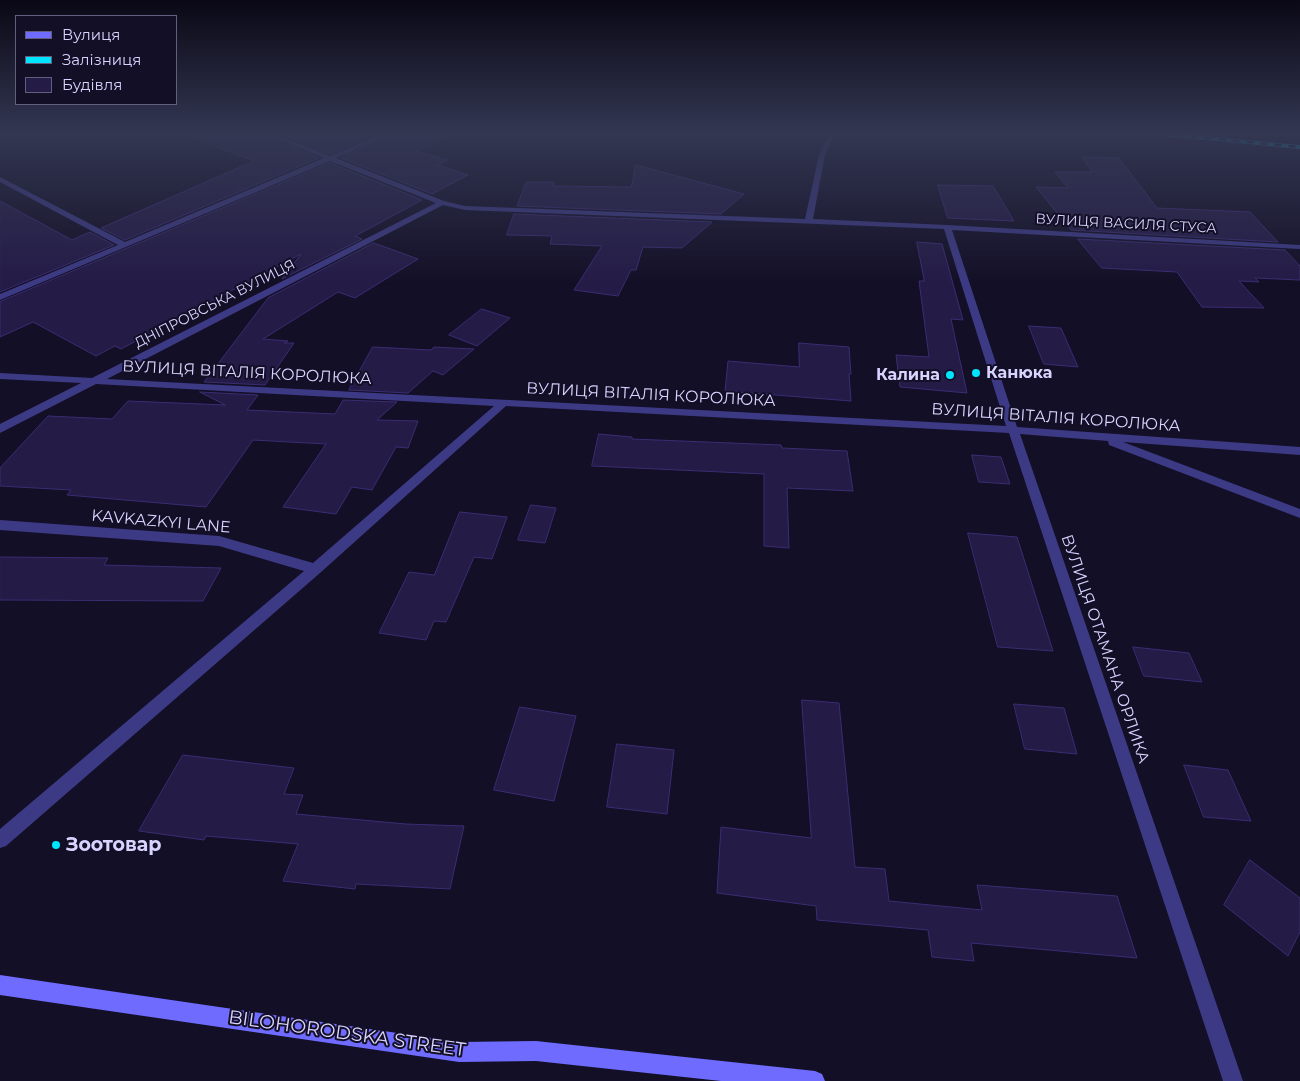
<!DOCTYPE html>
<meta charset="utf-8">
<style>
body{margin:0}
#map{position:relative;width:1300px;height:1081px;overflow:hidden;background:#130f26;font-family:Montserrat,sans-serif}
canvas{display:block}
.legend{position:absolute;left:15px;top:15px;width:162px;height:90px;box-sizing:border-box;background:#130f26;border:1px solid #625e7d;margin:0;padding:6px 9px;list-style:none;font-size:15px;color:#d9d4ff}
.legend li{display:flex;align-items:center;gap:10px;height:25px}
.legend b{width:25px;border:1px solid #625e7d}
</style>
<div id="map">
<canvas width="1300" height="1081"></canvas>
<ul class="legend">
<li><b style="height:6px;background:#6f6bff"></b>Вулиця</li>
<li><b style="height:6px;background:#00e5ff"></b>Залізниця</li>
<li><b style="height:14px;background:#241b47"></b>Будівля</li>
</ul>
</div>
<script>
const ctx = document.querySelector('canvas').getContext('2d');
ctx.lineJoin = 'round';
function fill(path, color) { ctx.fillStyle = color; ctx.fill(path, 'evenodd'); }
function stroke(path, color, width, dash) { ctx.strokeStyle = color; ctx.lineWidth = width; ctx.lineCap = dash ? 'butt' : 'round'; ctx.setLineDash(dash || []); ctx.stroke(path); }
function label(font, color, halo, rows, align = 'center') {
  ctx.font = font + ' Montserrat,sans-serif'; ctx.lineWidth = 4; ctx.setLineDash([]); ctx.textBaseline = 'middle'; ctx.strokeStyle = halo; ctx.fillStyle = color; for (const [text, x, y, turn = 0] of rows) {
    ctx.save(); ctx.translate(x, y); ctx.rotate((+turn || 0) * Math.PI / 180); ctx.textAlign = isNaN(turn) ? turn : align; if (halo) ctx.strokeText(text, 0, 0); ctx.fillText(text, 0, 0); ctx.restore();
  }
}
const building = new Path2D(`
 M190 134H264L319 158 125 240 101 228 254 161 190 137Z
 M280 134H377L330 154Z
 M393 134H455L416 151 448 160 438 165 468 175 432 194 341 158Z
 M1082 157 1119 158 1157 208 1250 212 1278 242 1071 230 1036 187 1068 188 1055 172H1092Z
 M330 163 422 200 355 236 362 239 282 279 301 254 121 349 115 346 96 356 33 322 0 337V302Z
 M636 165 744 194 721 214 517 206 526 182H554L553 186 631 187Z
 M938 185 993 186 1014 221 948 218Z
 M0 201 72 240 90 232 114 245 0 292Z
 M514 214 712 222 682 248 643 247 636 270H631L618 296 574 290 602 246 550 244 552 236 507 235Z
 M1078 239 1285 250 1300 266V280L1255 278 1259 282 1239 281 1264 308 1202 307 1177 272 1102 268Z
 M917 242 942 244 963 320 951 319 967 393 900 387 896 355 929 357 919 281H924Z
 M374 243 418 259 355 298 338 292 263 339 288 341 284 343H294L265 385 204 382 268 298Z
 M482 309 510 318 477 346 449 335Z
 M1029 326 1061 328 1078 367 1044 364Z
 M799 343 849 347 851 374H849L851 401 725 391 728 361 799 367Z
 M373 347 431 350 434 347 474 349 443 375 433 371 408 393 349 390Z
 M200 392 258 395 247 410 335 414 343 400 397 402 377 420 418 421 408 448 396 447 372 490 352 487 336 514 283 507 326 444 253 440 206 507 67 495 71 490 0 486V468L48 416 112 419 128 401 225 405Z
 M599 434 632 437V439L781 445 782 448 847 451 853 491 787 488 789 548 764 546V474L592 466Z
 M972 455 1001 457 1010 484 979 482Z
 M531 505 556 508 545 543 518 540Z
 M460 512 507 517 492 559 474 557 446 622 434 621 426 640 379 633 409 572 434 575Z
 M968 533 1017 537 1053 651 998 647Z
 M0 557 108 558 104 565 221 568 203 601 0 600Z
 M1133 647 1189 653 1202 682 1144 676Z
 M802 700 839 703 855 867 885 869 889 901 982 910 977 885 1117 896 1137 958 971 943 974 961 932 957 928 930 817 920 816 906 717 893 721 827 811 838Z
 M1014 704 1064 708 1077 754 1025 749Z
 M520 707 576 716 554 801 494 790Z
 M617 744 674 750 667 814 607 807Z
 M183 755 294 768 284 794 303 795 296 814 406 824 464 826 450 889 356 884 355 889 283 881 298 844 206 836 204 840 139 831Z
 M1184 765 1228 770 1251 821 1204 817Z
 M1250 860 1300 898V932L1288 956 1224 905Z`);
fill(building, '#241b47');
stroke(building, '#3b2d73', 1);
fill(new Path2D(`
 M266 134H275L330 156 382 134H391L336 158 444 201 465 206 805 219 819 155 829 134H835L825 155 813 219 947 225 1300 245V249L952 230 1017 427 1300 447V455L1123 442 1300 509V518L1109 445 1108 441 1020 434 1243 1081H1223L1009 433 506 406 320 573 6 846 0 848V829L304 571 219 546 0 530V520L219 536 313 563 494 406 96 384 0 433V424L81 383 0 379V373L92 378 436 203 330 161 0 300V294L118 245 0 182V177L125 242 324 158ZM443 205 465 210 944 229 1006 426 107 379Z`), '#3d3a85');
fill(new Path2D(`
 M0 975 459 1042 536 1041 815 1071 822 1074 825 1081H721L536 1061 459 1062 0 995Z`), '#6f6bff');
const rail = new Path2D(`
 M1163 134 1300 147`);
stroke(rail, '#00e5ff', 4);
stroke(rail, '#130f26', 2.5, [7]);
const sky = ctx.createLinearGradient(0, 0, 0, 285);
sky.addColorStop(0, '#0a0815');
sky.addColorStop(0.47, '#333752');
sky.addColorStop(1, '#33375200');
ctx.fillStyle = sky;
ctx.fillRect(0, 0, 1300, 285);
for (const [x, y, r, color] of [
 [976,373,5,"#00e5ff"],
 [950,375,5,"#00e5ff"],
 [56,845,5,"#00e5ff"]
]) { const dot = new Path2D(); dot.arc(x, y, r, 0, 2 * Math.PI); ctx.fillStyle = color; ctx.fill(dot); stroke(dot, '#130f26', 2); }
label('14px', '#d9d4ff', '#130f26', [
 ["ВУЛИЦЯ ВАСИЛЯ СТУСА",1126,224,3],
 ["ДНІПРОВСЬКА ВУЛИЦЯ",215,304,-27]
]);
label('16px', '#d9d4ff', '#130f26', [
 ["ВУЛИЦЯ ВІТАЛІЯ КОРОЛЮКА",247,373,3],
 ["ВУЛИЦЯ ВІТАЛІЯ КОРОЛЮКА",651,395,3],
 ["ВУЛИЦЯ ВІТАЛІЯ КОРОЛЮКА",1056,418,4],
 ["KAVKAZKYI LANE",161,522,5],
 ["ВУЛИЦЯ ОТАМАНА ОРЛИКА",1105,649,71]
]);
label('bold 16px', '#d9d4ff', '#130f26', [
 ["Канюка",986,373],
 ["Калина",940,375,"right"]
], 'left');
label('bold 19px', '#d9d4ff', '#130f26', [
 ["Зоотовар",66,845]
], 'left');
label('19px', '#d9d4ff', '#130f26', [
 ["BILOHORODSKA STREET",347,1034,8]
]);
</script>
